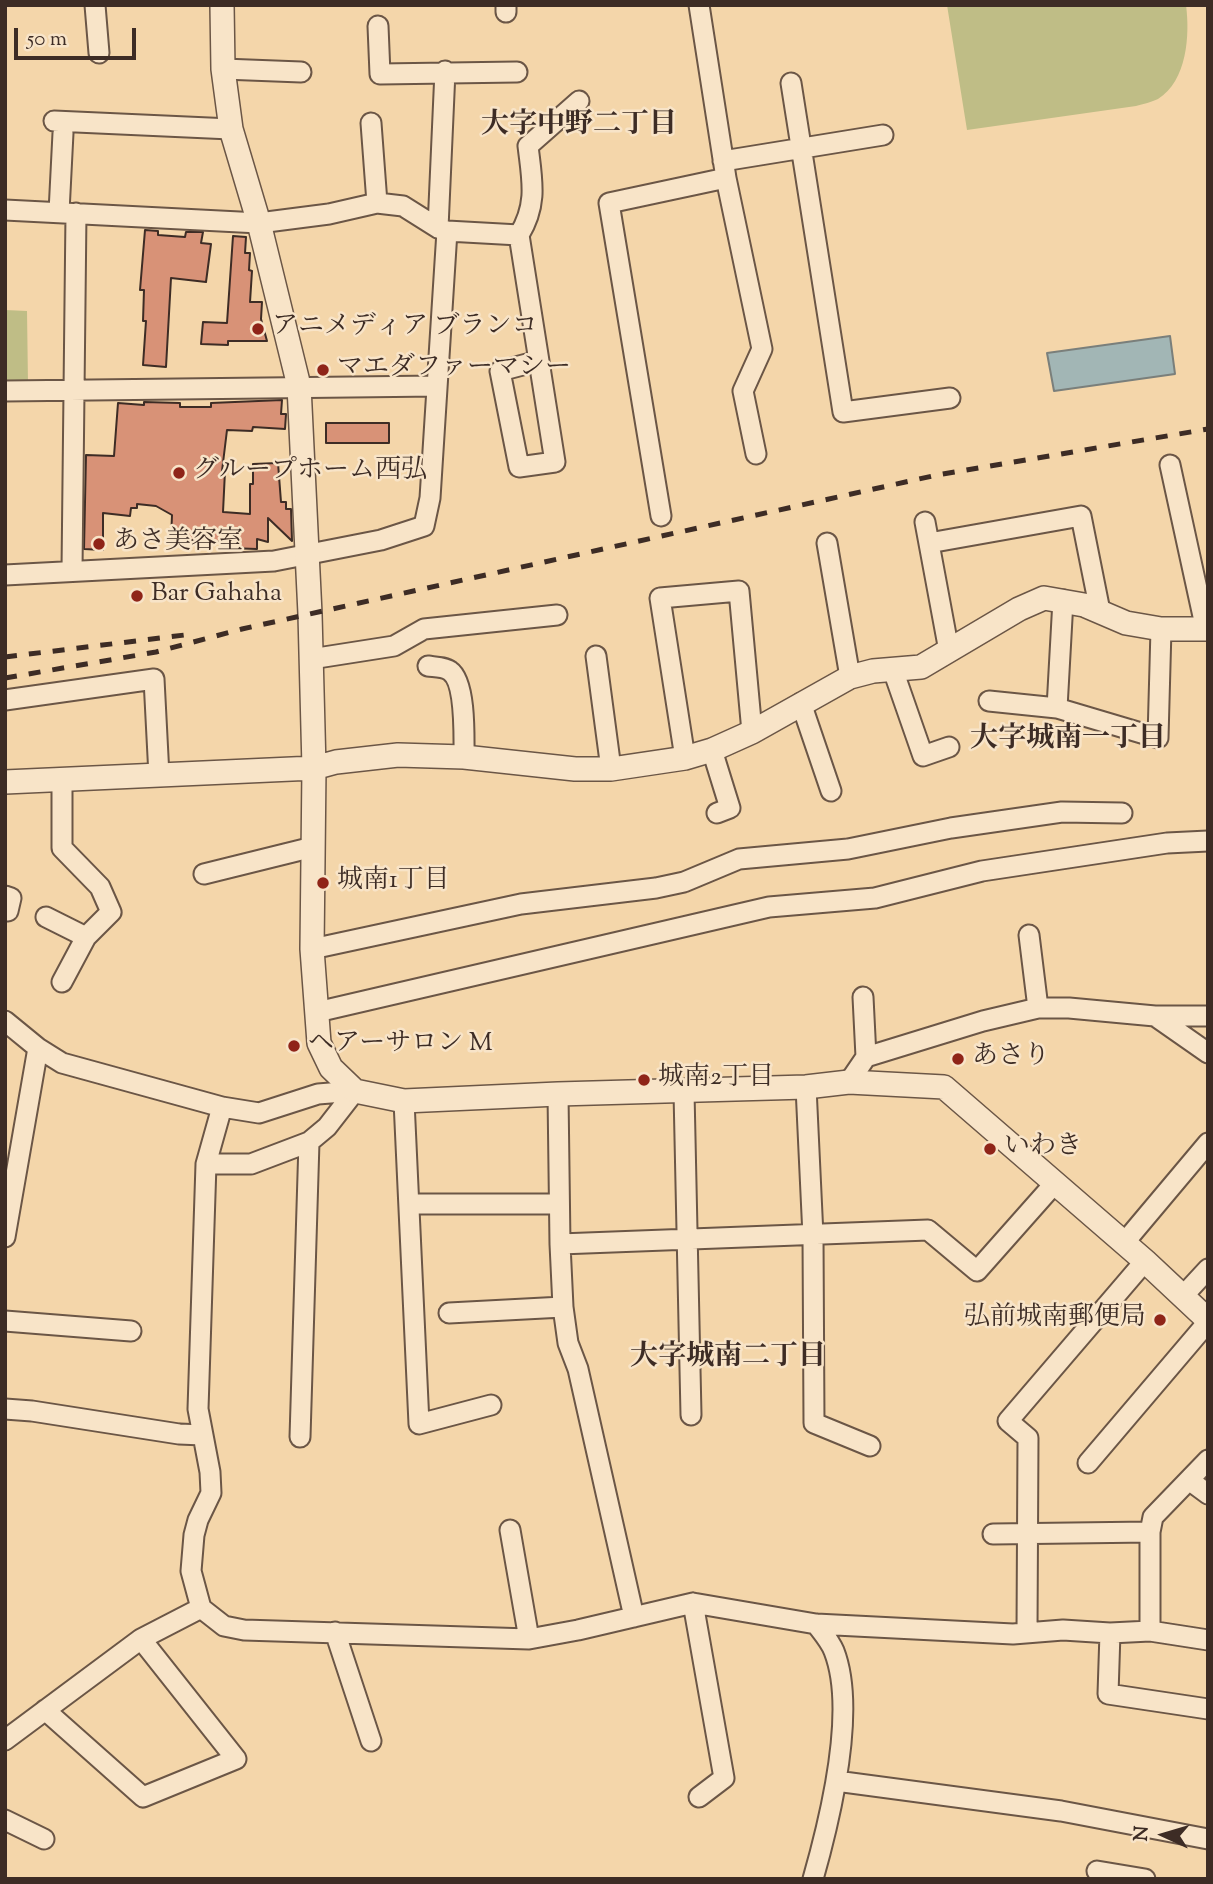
<!DOCTYPE html>
<meta charset="utf-8">
<style>
body{margin:0}
#map{position:relative;width:1213px;height:1884px;overflow:hidden;background:#f4d6aa;font-family:"Sorts Mill Goudy",serif}
canvas{display:block}
.frame{position:absolute;inset:0;border:7px solid #3d2c25;pointer-events:none}
.north{position:absolute;left:1129px;top:1800px;width:70px;height:70px;-webkit-text-stroke:5px #f8e4c8;paint-order:stroke;rotate:274deg;font-size:19px;font-weight:700;line-height:28px;text-align:center;color:#3d2c25}
.north::after{content:'';display:block;margin:auto;width:24px;height:32px;background:#3d2c25;clip-path:polygon(50% 0,100% 100%,50% 72%,0 100%)}
.scale{position:absolute;left:14px;top:28px;width:122px;height:32px;box-sizing:border-box;border:4px solid #3d2c25;border-top:0;padding-left:9px;font-size:21px;line-height:24px;white-space:nowrap;color:#3d2c25;-webkit-text-stroke:5px #f8e4c8;paint-order:stroke}
</style>
<div id="map">
<canvas width="1213" height="1884"></canvas>
<div class="frame"></div>
<div class="north">N</div>
<div class="scale">50 m</div>
</div>
<script>
const ctx = document.querySelector('canvas').getContext('2d');
ctx.lineJoin = 'round';
function fill(path, color) { ctx.fillStyle = color; ctx.fill(path, 'evenodd'); }
function stroke(path, color, width, dash) { ctx.strokeStyle = color; ctx.lineWidth = width; ctx.lineCap = dash ? 'butt' : 'round'; ctx.setLineDash(dash || []); ctx.stroke(path); }
function label(font, color, halo, rows, align = 'center') {
  ctx.font = font + ' "Sorts Mill Goudy","Noto Serif JP",serif'; ctx.lineWidth = 5; ctx.setLineDash([]); ctx.textBaseline = 'middle'; ctx.strokeStyle = halo; ctx.fillStyle = color; for (const [text, x, y, turn = 0] of rows) {
    ctx.save(); ctx.translate(x, y); ctx.rotate((+turn || 0) * Math.PI / 180); ctx.textAlign = isNaN(turn) ? turn : align; if (halo) ctx.strokeText(text, 0, 0); ctx.fillText(text, 0, 0); ctx.restore();
  }
}
fill(new Path2D(`
 M947 5H1186C1190 35 1187 81 1158 99 1152 102 1143 104 1136 106L967 130Z
 M5 310 27 311 28 384 5 383Z`), '#bfbd86');
const water = new Path2D(`
 M1170 336 1175 374 1054 391 1047 353Z`);
fill(water, '#a2b6b5');
stroke(water, '#7a7f7b', 2);
const building = new Path2D(`
 M145 230 158 231V235L185 237 186 232H203L201 243 211 244 206 282 171 278 166 367 143 365 146 321H143L144 290H140Z
 M233 236 246 237 245 253H250L249 270 252 271 250 302H262L261 319 267 341H228V345L201 344 203 322 227 323Z
 M282 400 281 414H286L285 429 253 427 252 431 227 430 222 471H225L223 512 250 514V484H253V464L278 463 281 502H286V509H291L292 541 268 518V542L257 539V549L228 548V542L171 539 172 515 156 506 137 504V508H131L130 516 103 513V550L84 549 86 455 114 456 118 403 144 405V402L180 403V407H211V403Z
 M326 423H389V443H326Z`);
fill(building, '#d89277');
stroke(building, '#3d2c25', 2);
const minor = new Path2D(`
 M95 5 99 53
 M506 12V5
 M378 26 380 74 517 72
 M223 69 301 72
 M791 83 843 412 950 398
 M54 121 231 129
 M371 123 377 203
 M723 161 883 135
 M726 178 762 349 743 391 756 454
 M5 210 259 223 329 214 377 203 403 206 438 228 447 231 519 235C538 204 532 180 528 146L579 101
 M59 212 63 133
 M438 228 445 71
 M519 235 555 462 519 467 500 371 538 361
 M5 391 437 386
 M1170 465 1206 630
 M661 516 609 203 726 178 699 5
 M925 522 949 651
 M827 543 850 677
 M929 543 1081 516 1100 611
 M72 570 76 213
 M5 575 274 561 381 540 424 526 430 498 447 231
 M596 656 611 769
 M311 659 394 646 424 629 557 615
 M428 666C435 667 445 667 450 671 466 682 464 739 464 757
 M893 670 923 756 949 747
 M5 700 154 679 159 776
 M989 701 1057 708 1158 738 1161 629
 M801 703 831 791
 M1057 708 1063 600
 M712 750 730 808 717 813
 M685 758 660 598 739 591 752 732
 M62 780V848L100 887 111 912 86 937 62 982
 M204 874 313 847
 M5 896 11 898 8 911
 M46 917 86 937
 M1029 935 1038 1008
 M312 949 521 904 656 888 684 882 739 859 848 849 951 828 1062 812 1122 813
 M863 997 866 1057
 M317 1012 769 907 875 898 982 871 1167 843 1208 841
 M1155 1016 1208 1053
 M5 1021 38 1048 62 1063 222 1107
 M849 1082 866 1057 983 1021 1038 1008H1069L1155 1016H1208
 M806 1087 813 1236 814 1423 870 1446
 M355 1091 327 1127 309 1142 251 1164H206L198 1409 210 1472 211 1493 198 1520 194 1535 191 1571 201 1608 224 1626 244 1630 529 1639 578 1630 693 1603 816 1624 1013 1634 1063 1630 1110 1633 1150 1631 1208 1640
 M684 1092 691 1415
 M558 1094 560 1244 928 1230 977 1271 1055 1183
 M404 1101 419 1424 491 1405
 M206 1164 222 1107 259 1113 318 1094 355 1091
 M409 1204H559
 M5 1237 38 1048
 M1124 1243 1208 1143
 M560 1244 563 1307 568 1343 578 1369 634 1617
 M1183 1296 1208 1269
 M449 1313 563 1307
 M5 1321 131 1331
 M5 1409 32 1411 179 1434 203 1435
 M300 1437 309 1142
 M1088 1463 1208 1322
 M1189 1480 1208 1494
 M510 1530 529 1639
 M993 1534 1150 1532
 M693 1603 724 1778 699 1797
 M1027 1631 1028 1438 1008 1421 1145 1261
 M1150 1631V1532L1153 1517 1208 1460
 M335 1632 371 1741
 M1110 1633 1108 1694 1208 1709
 M45 1710 143 1797 236 1759 141 1639
 M5 1740 141 1639 201 1608
 M836 1781 1061 1811 1208 1839
 M5 1820 44 1839
 M1097 1871 1145 1879
 M813 1879C830 1819 857 1710 834 1651 830 1641 822 1632 816 1624`);
const tertiary = new Path2D(`
 M222 5 223 69 231 129 259 223 299 386 310 614 314 768 312 949 319 1043 331 1068 355 1091 404 1101 558 1094 806 1087 849 1082 944 1087 1145 1261 1208 1320
 M5 782 314 768 336 762 398 755 464 757 575 769H611L685 758 712 750 752 732 850 677 873 671 921 667 1019 609 1044 598 1084 605 1126 623 1161 629H1208`);
stroke(minor, '#6b5646', 23);
stroke(tertiary, '#6b5646', 26);
stroke(minor, '#f8e4c8', 19);
stroke(tertiary, '#f8e4c8', 23);
stroke(new Path2D(`
 M5 657 193 634
 M5 678 156 652 242 629 937 475 1208 429`), '#3d2c25', 5, [12, 12]);
for (const [x, y, r, color] of [
 [258,329,7,"#8f2418"],
 [323,370,7,"#8f2418"],
 [179,473,7,"#8f2418"],
 [99,544,7,"#8f2418"],
 [137,596,7,"#8f2418"],
 [323,883,7,"#8f2418"],
 [294,1046,7,"#8f2418"],
 [958,1059,7,"#8f2418"],
 [644,1080,7,"#8f2418"],
 [990,1149,7,"#8f2418"],
 [1160,1320,7,"#8f2418"]
]) { const dot = new Path2D(); dot.arc(x, y, r, 0, 2 * Math.PI); ctx.fillStyle = color; ctx.fill(dot); stroke(dot, '#f8e4c8', 2.5); }
label('26px', '#3d2c25', '#f8e4c8', [
 ["アニメディア ブランコ",272,329],
 ["マエダファーマシー",337,370],
 ["グループホーム西弘",193,473],
 ["あさ美容室",113,544],
 ["Bar Gahaha",151,596],
 ["城南1丁目",337,883],
 ["ヘアーサロン M",308,1046],
 ["あさり",972,1059],
 ["城南2丁目",658,1080],
 ["いわき",1004,1149],
 ["弘前城南郵便局",1146,1320,"right"]
], 'left');
label('bold 28px', '#3d2c25', '#f8e4c8', [
 ["大字中野二丁目",579,127],
 ["大字城南一丁目",1068,741],
 ["大字城南二丁目",728,1359]
]);
</script>
